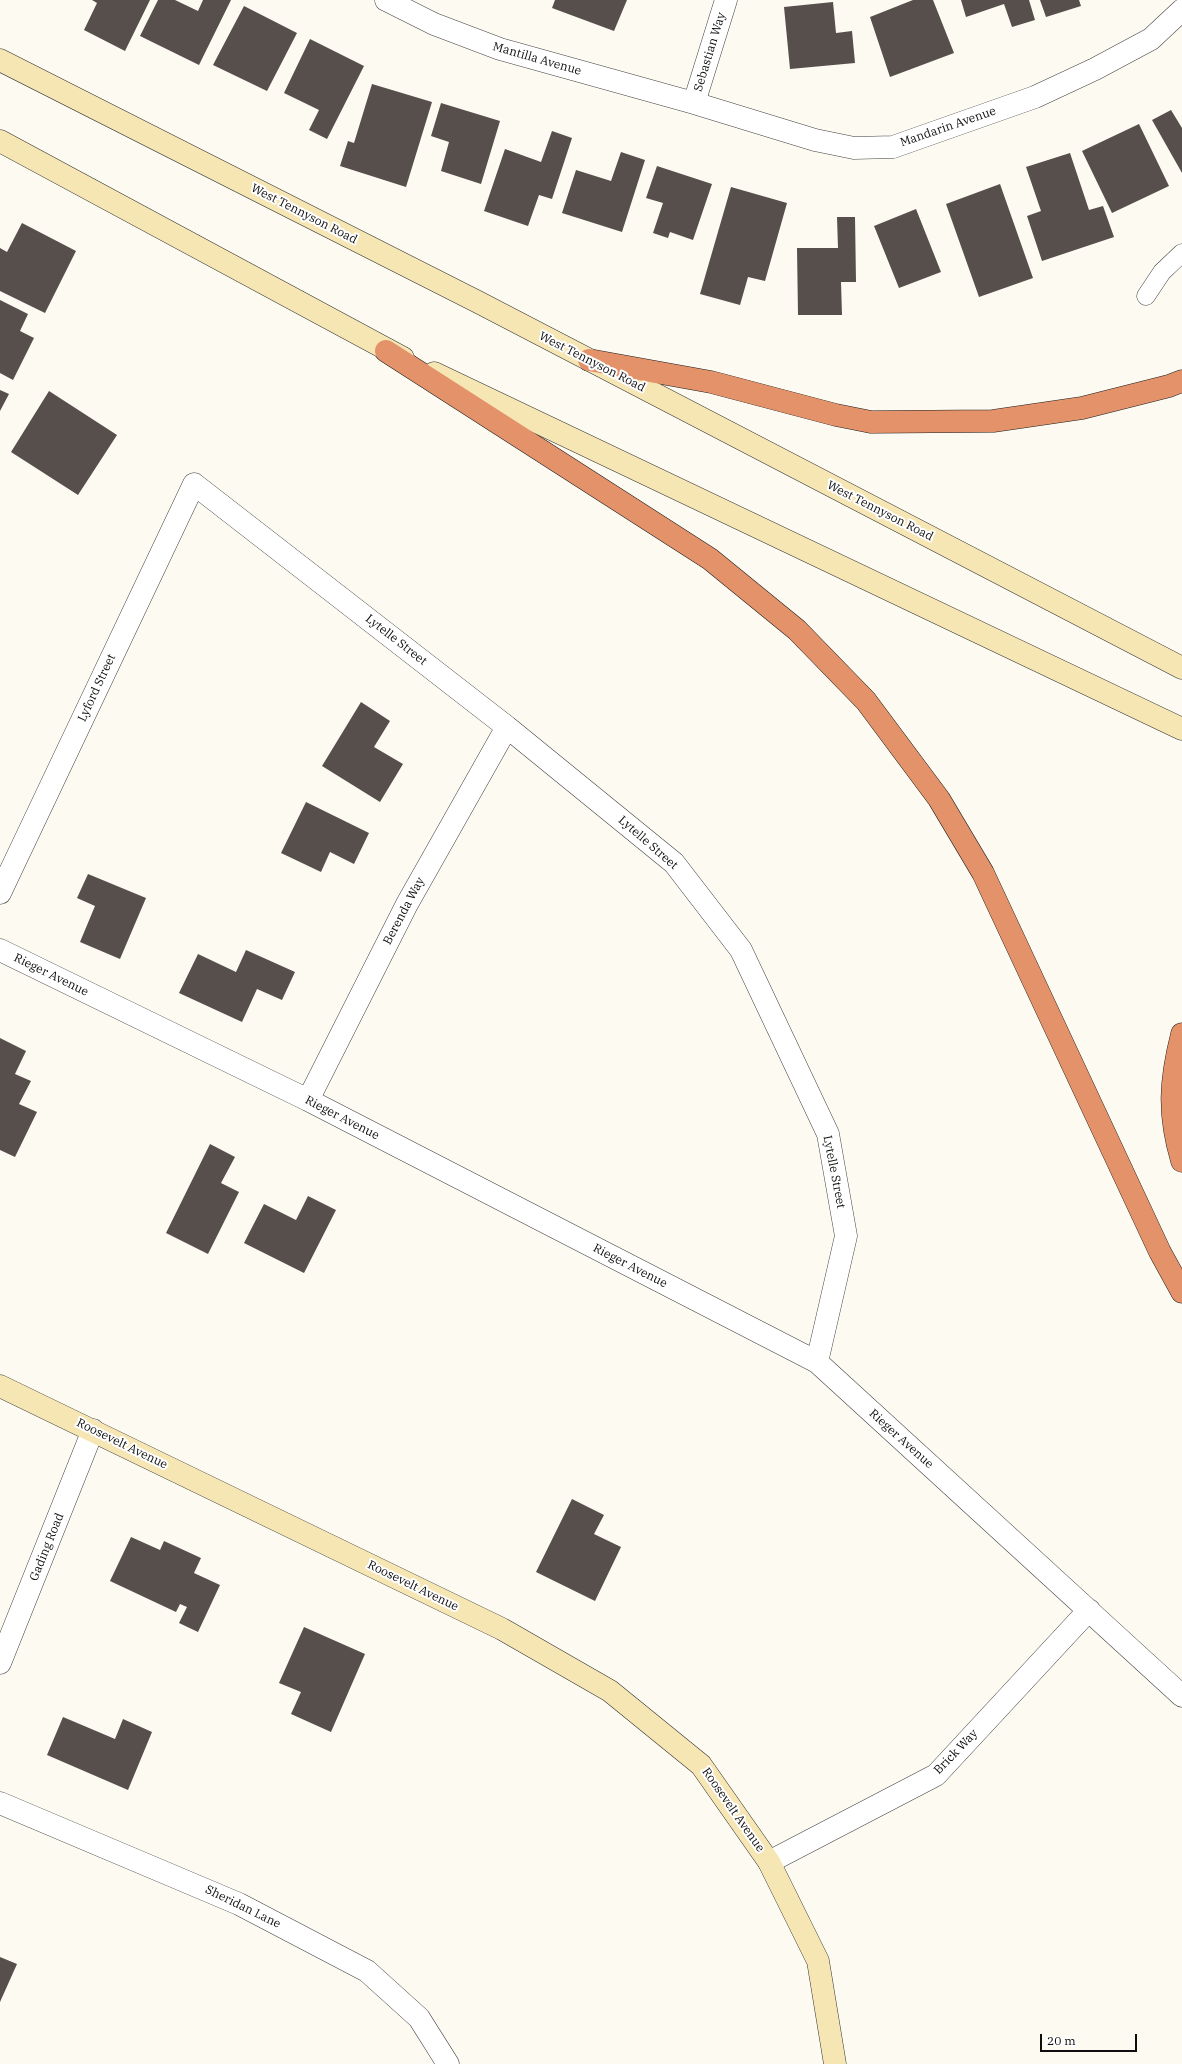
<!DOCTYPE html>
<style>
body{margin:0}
#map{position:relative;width:1182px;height:2064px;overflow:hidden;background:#fdfaf1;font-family:"IBM Plex Serif",serif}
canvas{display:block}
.scale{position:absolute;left:1040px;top:2034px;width:97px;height:18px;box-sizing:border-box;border:2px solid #0e0e0e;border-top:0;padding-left:5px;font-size:12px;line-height:14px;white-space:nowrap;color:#0e0e0e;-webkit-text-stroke:3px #fff;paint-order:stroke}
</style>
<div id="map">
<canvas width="1182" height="2064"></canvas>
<div class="scale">20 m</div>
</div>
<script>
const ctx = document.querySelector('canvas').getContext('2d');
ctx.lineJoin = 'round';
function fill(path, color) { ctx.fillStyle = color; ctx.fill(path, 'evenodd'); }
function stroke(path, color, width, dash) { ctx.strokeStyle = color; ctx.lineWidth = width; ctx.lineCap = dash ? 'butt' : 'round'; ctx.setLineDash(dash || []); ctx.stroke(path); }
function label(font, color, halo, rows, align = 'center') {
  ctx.font = font + ' "IBM Plex Serif",serif'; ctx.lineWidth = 4; ctx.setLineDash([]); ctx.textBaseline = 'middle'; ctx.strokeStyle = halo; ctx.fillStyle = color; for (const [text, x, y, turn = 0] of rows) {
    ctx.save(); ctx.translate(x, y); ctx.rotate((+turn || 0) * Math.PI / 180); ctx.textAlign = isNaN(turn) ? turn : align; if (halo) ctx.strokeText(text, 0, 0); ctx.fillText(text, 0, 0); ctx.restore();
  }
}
fill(new Path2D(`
 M92 0H150L125 51 84 30 97 3Z
 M158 0H175L198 11 203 0H231L199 65 140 36Z
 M555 0H627L614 31 552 8Z
 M913 0H933L954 53 890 77 870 17Z
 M961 0H1029L1035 20 1012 27 1004 4 966 17Z
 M1040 0H1079L1081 6 1046 17Z
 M833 2 836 33 852 31 855 63 790 69 784 7Z
 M244 6 297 33 267 91 213 65Z
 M310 39 364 66 327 139 309 130 319 110 284 93Z
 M372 84 432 102 406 187 340 166 348 141 354 143Z
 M441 103 500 121 481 184 441 171 449 142 431 136Z
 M1171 110 1182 128V173L1152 120Z
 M1139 124 1169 186 1112 213 1082 151Z
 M552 131 572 138 552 199 539 195 528 226 484 211 505 149 541 162Z
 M621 152 645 160 622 232 562 213 576 170 611 181Z
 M1070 153 1089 210 1103 206 1114 237 1042 261 1027 216 1041 211 1026 167Z
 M657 166 712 184 693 240 670 232 668 238 653 233 663 203 646 198Z
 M1000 184 1033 278 979 297 946 204Z
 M731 187 787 203 765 281 748 277 740 305 700 294Z
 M916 209 941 272 899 288 874 226Z
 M837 217H855L856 282H841L842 315H798L797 248H838Z
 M22 223 76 251 45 313 0 291V248L7 252Z
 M0 300 28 314 20 331 34 338 13 380 0 373Z
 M0 390 9 394 0 411Z
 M49 391 117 435 78 495 11 452Z
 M361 702 390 721 374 747 403 764 380 802 322 766Z
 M306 802 369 833 354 864 330 852 321 872 281 853Z
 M88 874 146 898 120 959 80 942 95 906 77 898Z
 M246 950 295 972 282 1000 257 989 242 1022 179 993 198 954 236 972Z
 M0 1038 26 1051 15 1074 31 1081 19 1104 37 1112 15 1157 0 1150Z
 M210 1144 235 1157 221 1183 239 1192 208 1254 166 1233Z
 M308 1196 336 1210 304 1273 244 1243 264 1204 296 1220Z
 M572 1499 604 1515 594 1534 621 1547 595 1601 536 1572Z
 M131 1537 160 1550 164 1541 201 1558 194 1573 220 1585 198 1632 179 1623 187 1607 180 1604 176 1612 110 1581Z
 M304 1627 365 1654 331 1732 291 1714 301 1692 279 1683Z
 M63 1717 115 1739 123 1719 152 1732 128 1790 47 1755Z
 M0 1957 17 1964 0 2002Z`), '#564f4c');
const lane = new Path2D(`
 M1146 296 1162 272 1182 253`);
const street = new Path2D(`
 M386 0 434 24 500 49 694 103 815 140 854 148 893 147 1035 97 1095 69 1151 39 1182 10
 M694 103 726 0
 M0 893 194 484 507 727 674 863 741 950 828 1134 846 1236 817 1362
 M0 950 308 1100 817 1362 1182 1696
 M308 1100 407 904 507 727
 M0 1663 93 1430
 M0 1803 239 1904 367 1971 419 2018 448 2064
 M769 1862 936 1775 1089 1610`);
const secondary = new Path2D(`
 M0 60 478 302 1182 668
 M0 141 403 358
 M434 373 1182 729
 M0 1386 502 1629 610 1691 701 1765 769 1862 818 1961 835 2064`);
const highway = new Path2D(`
 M386 351 710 559 797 630 866 701 939 799 983 873 1160 1252 1182 1292
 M589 360 711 382 836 415 871 422 993 421 1082 408 1169 386 1182 381
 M1182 1034C1170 1081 1168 1114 1182 1161`);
stroke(lane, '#414141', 19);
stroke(street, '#414141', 23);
stroke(secondary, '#303030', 23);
stroke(highway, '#1f1f1f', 23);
stroke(lane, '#fff', 18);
stroke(street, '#fff', 22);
stroke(secondary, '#f6e6b4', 22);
stroke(highway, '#e3926a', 22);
label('12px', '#0e0e0e', '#fff', [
 ["Sebastian Way",710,52,-73],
 ["Mantilla Avenue",537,59,16],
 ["Mandarin Avenue",948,127,-19],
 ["West Tennyson Road",304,214,27],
 ["West Tennyson Road",592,362,27],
 ["West Tennyson Road",880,511,27],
 ["Lytelle Street",396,640,38],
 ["Lyford Street",97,688,-65],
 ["Lytelle Street",648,843,41],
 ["Berenda Way",404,911,-62],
 ["Rieger Avenue",51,975,26],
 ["Rieger Avenue",342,1118,27],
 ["Lytelle Street",834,1172,79],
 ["Rieger Avenue",630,1266,27],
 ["Rieger Avenue",901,1439,42],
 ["Roosevelt Avenue",122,1444,26],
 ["Gading Road",47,1547,-68],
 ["Roosevelt Avenue",413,1586,26],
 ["Brick Way",956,1752,-46],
 ["Roosevelt Avenue",733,1810,55],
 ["Sheridan Lane",243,1907,26]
]);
</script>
